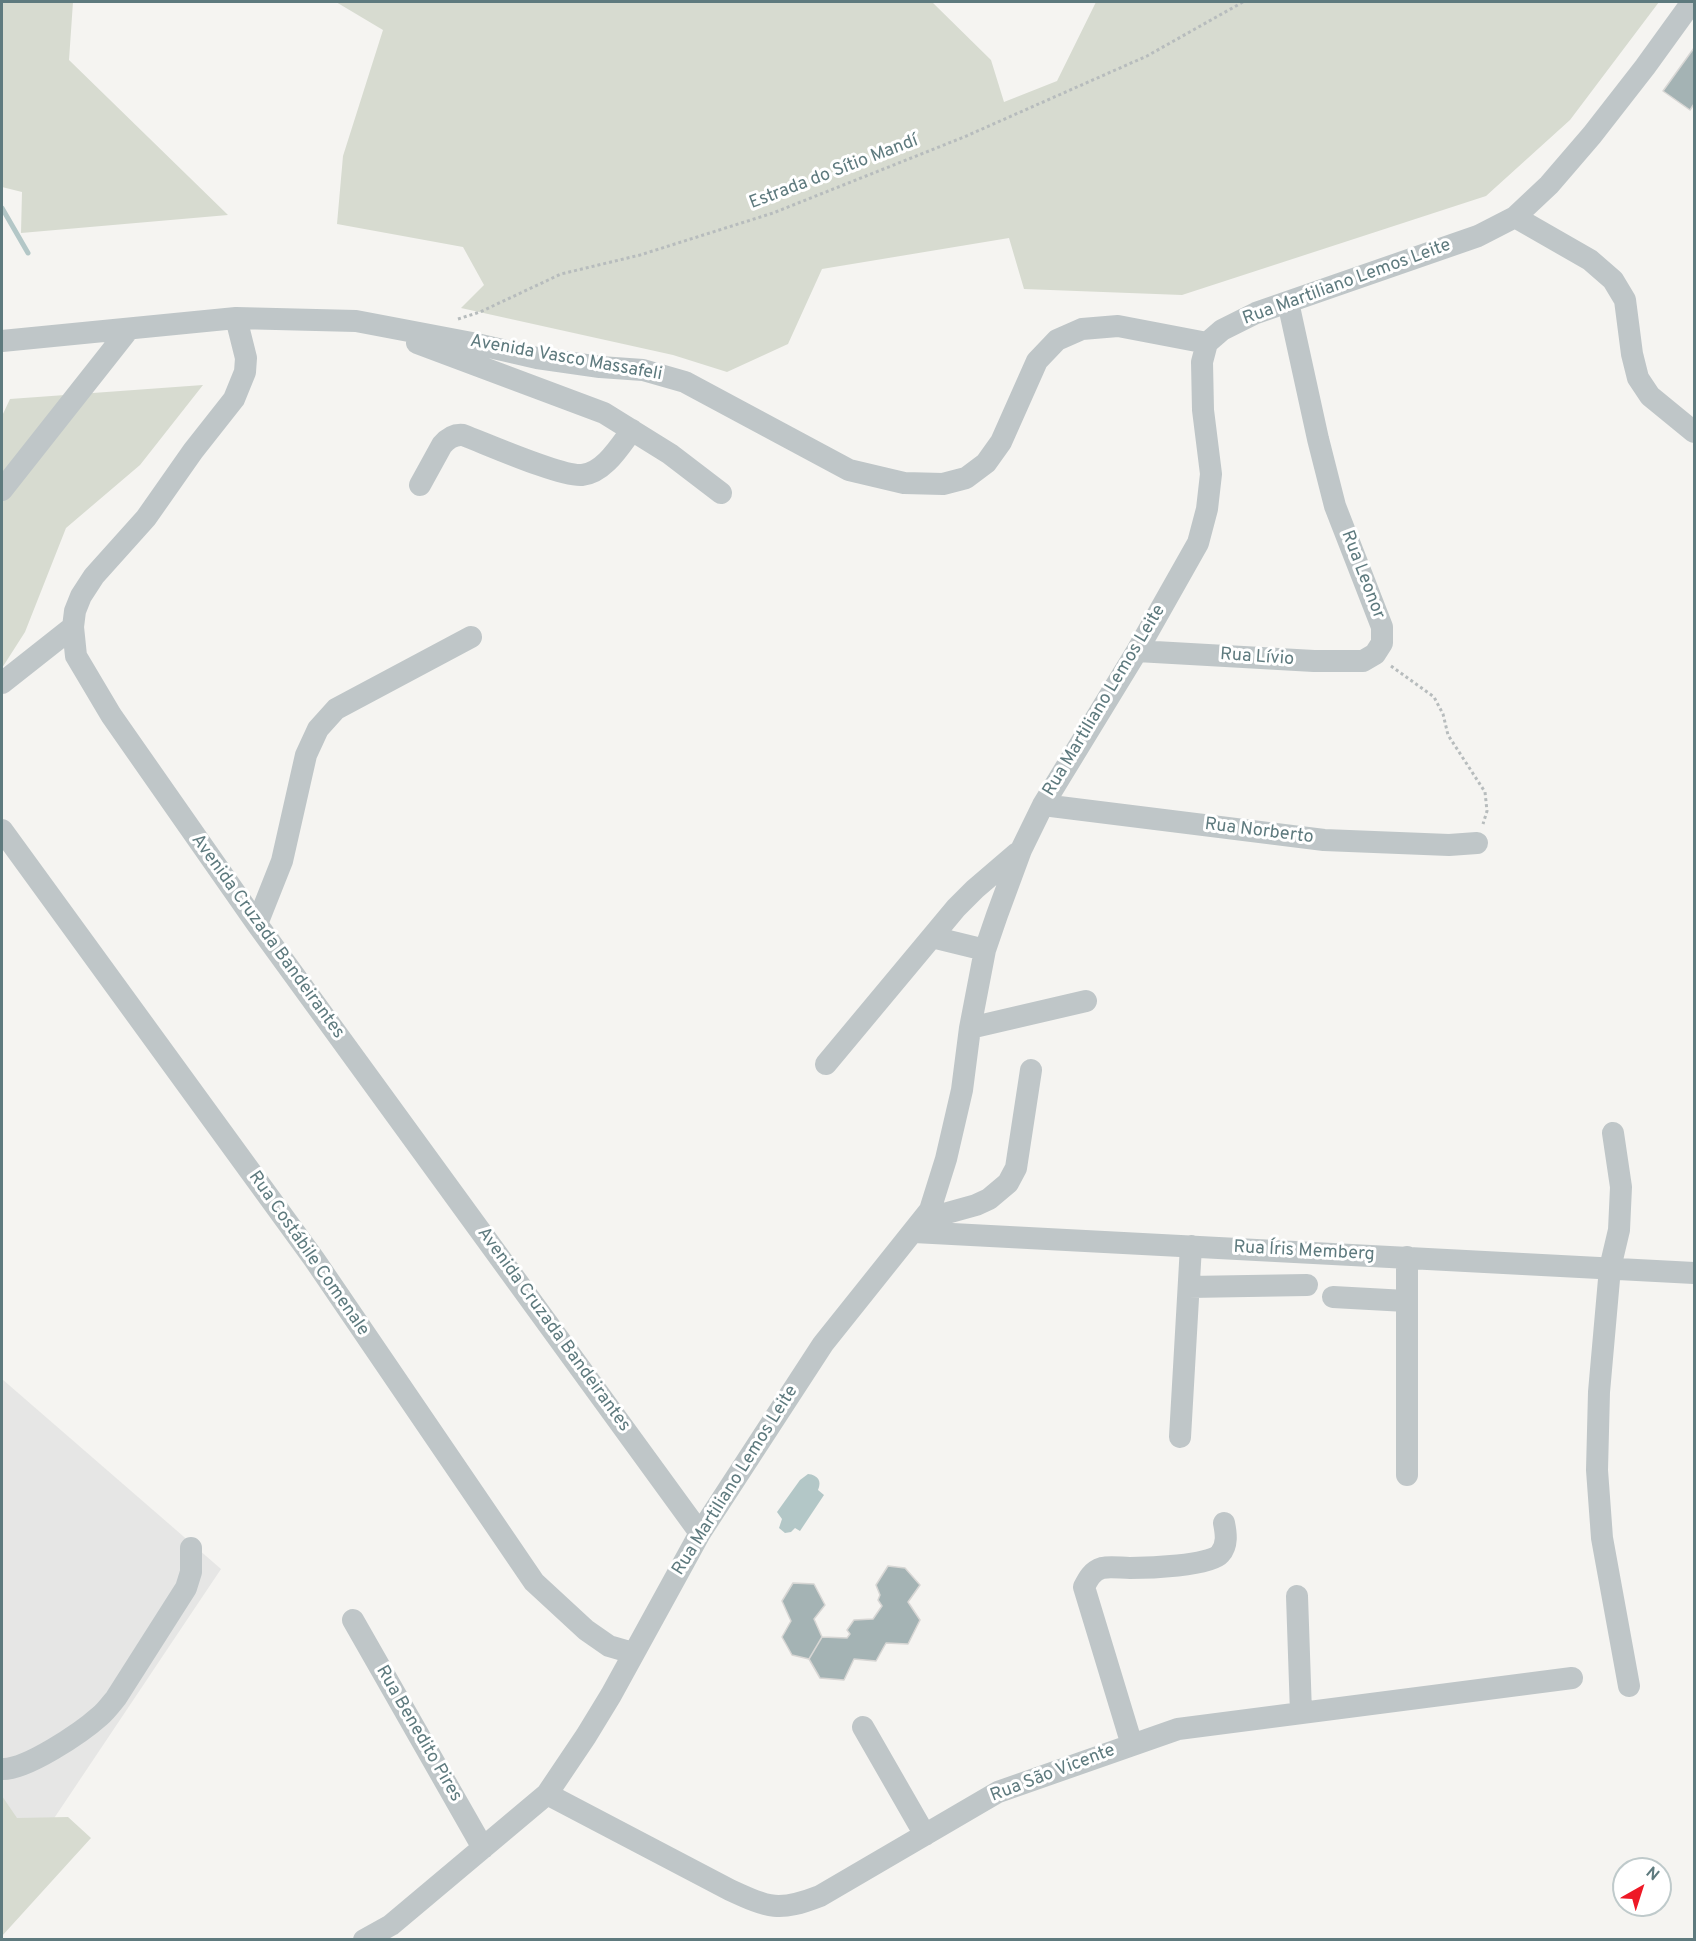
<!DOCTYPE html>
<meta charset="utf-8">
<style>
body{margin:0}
#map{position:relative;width:1696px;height:1941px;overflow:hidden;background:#f5f4f1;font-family:Overpass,sans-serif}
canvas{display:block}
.frame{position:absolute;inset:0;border:3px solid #5e7a7e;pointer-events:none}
.north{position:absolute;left:1612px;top:1857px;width:60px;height:60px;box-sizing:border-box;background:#fff;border:2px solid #bfcacb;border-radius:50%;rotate:39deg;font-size:16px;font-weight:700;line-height:24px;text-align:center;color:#5e7a7e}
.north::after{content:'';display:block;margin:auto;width:21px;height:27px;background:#ee1926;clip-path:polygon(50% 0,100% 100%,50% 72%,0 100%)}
</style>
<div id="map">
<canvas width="1696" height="1941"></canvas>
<div class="frame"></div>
<div class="north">N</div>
</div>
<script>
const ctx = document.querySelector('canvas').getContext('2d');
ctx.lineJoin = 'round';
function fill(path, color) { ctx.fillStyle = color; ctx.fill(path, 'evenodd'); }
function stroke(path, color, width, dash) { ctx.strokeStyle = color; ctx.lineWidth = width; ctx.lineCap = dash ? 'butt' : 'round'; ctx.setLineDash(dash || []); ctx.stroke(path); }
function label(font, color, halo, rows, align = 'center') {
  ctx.font = font + ' Overpass,sans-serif'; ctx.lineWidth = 6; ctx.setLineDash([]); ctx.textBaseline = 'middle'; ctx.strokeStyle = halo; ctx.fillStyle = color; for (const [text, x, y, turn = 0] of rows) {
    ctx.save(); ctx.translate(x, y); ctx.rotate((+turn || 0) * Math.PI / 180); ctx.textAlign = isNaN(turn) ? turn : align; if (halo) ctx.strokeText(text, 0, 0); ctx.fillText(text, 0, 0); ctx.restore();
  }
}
fill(new Path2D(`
 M2 1379 221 1569 2 1896Z`), '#e6e6e5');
fill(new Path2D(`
 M2 2H73L69 60 228 215 21 233 22 192 2 187Z
 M336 2H932L991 60 1004 102 1057 81 1096 2H1659L1570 120 1486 196 1182 295 1024 289 1009 238 822 269 788 344 727 372 673 355 461 308 484 285 463 247 337 224 343 156 383 30Z
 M203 385 140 465 66 528 25 632 2 668V416L10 399Z
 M2 1796 17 1818 68 1817 91 1838 2 1936Z`), '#d7dbd0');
fill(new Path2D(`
 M808 1474C818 1475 822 1481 818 1490L824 1495 800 1531 795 1528 791 1532 785 1533 779 1528 782 1519 777 1512 800 1480Z`), '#b3c7c7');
stroke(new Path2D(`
 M2 208 28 253`), '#b3c7c7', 5);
const building = new Path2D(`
 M1694 48V104L1690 110 1663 91Z
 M888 1566 905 1568 920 1585 908 1602 920 1620 908 1644 886 1643 876 1661 854 1659 844 1680 820 1678 809 1659 822 1637 847 1638 850 1634 847 1630 854 1620 873 1619 882 1606 878 1600 880 1595 876 1585Z
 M793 1583 814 1584 825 1605 814 1619 822 1637 809 1659 792 1655 782 1637 791 1621 782 1601Z`);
fill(building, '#a4b3b4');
stroke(building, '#d7d6d4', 1.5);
stroke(new Path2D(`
 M458 319 480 312 561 274 640 255 773 213 964 137 1147 56 1243 2
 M1391 666 1434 697 1443 714 1448 735 1485 792 1487 811 1483 824`), '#b7bcbd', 3, [3, 3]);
stroke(new Path2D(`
 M1515 217 1590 260 1613 280 1625 300 1632 354 1638 378 1650 396 1694 432
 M236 318 246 358 245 372 234 399 193 451 146 518 94 576 81 596 75 611 73 627 76 656 111 715 257 924 700 1533
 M2 341 236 318 356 321 472 343 537 358 600 367 643 370 685 382 849 470 904 483 943 484 966 478 986 463 1001 442 1037 361 1057 340 1082 329 1118 326 1207 343
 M417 343 604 413 670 454 721 493
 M420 485 442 445C448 438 454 434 463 435 487 444 561 477 582 475 604 473 620 446 632 430
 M2 490 129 329
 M1137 651 1314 661H1363L1375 654 1382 643V627L1335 506 1318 439 1288 302
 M2 683 73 627
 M1043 805 1324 840 1449 845 1477 843
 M2 830 314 1259 534 1582 586 1630 609 1646 633 1653
 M257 924 282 861 306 755 318 729 336 709 471 637
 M932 937 985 950
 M970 1028 1086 1001
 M826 1064 956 908 975 889 1017 853
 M1613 1133 1621 1187 1619 1230 1610 1268 1599 1392 1597 1470 1602 1538 1629 1686
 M922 1220 976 1205 989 1199 1008 1183 1016 1168 1031 1070
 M914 1232 1694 1273
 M1189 1287 1307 1285
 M1333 1297 1406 1301
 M1180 1437 1191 1246
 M1407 1475V1257
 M1297 1596 1301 1713
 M353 1620 483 1848
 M863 1727 925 1835
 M1132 1745 1084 1587C1088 1579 1092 1571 1102 1568 1110 1566 1121 1568 1130 1568 1147 1568 1210 1566 1220 1554 1228 1545 1226 1533 1224 1523
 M2 1769C26 1770 81 1733 100 1716 106 1711 111 1704 116 1698L186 1588 191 1572V1548
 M547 1794 730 1890C769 1908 779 1912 820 1896L998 1792 1178 1729 1572 1678
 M364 1940 391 1925 547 1794 586 1736 611 1695 700 1533 823 1344 930 1210 946 1159 962 1090 970 1028 985 950 997 915 1021 850 1043 805 1137 651 1198 543 1207 509 1211 474 1203 410 1202 362 1207 343 1222 330 1256 313 1478 236 1515 217 1549 185 1592 135 1645 67 1692 2`), '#bfc6c8', 22);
label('18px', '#5e7a7e', '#fff', [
 ["Estrada do Sítio Mandí",834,173,-21],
 ["Rua Martiliano Lemos Leite",1347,283,-20],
 ["Avenida Vasco Massafeli",566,359,10],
 ["Rua Leonor",1362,575,69],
 ["Rua Lívio",1257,658,4],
 ["Rua Martiliano Lemos Leite",1105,701,-59],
 ["Rua Norberto",1259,832,7],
 ["Avenida Cruzada Bandeirantes",267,937,54],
 ["Rua Íris Memberg",1304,1252,3],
 ["Rua Costábile Comenale",308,1254,55],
 ["Avenida Cruzada Bandeirantes",553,1330,54],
 ["Rua Martiliano Lemos Leite",736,1481,-58],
 ["Rua Benedito Pires",418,1734,60],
 ["Rua São Vicente",1053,1774,-21]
]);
</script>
